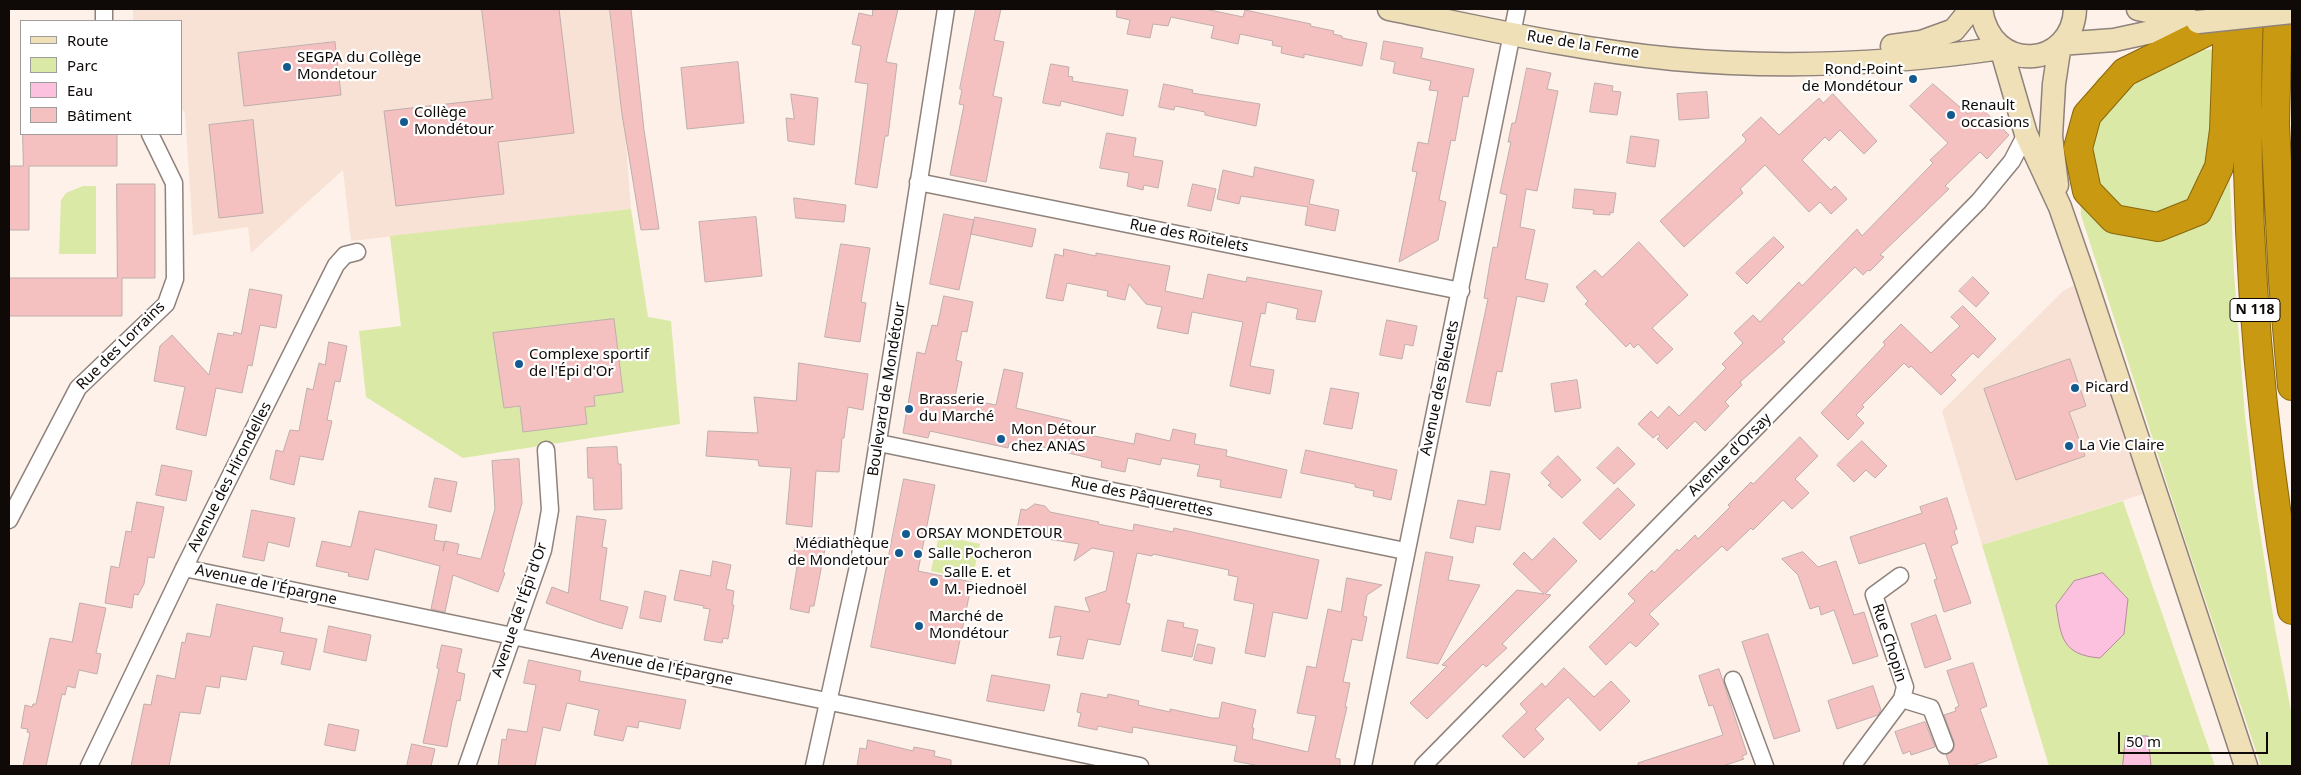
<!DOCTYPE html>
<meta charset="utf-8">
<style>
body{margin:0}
#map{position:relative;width:2301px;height:775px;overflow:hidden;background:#fdf1ea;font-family:"Noto Sans",sans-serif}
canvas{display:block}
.frame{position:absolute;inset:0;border:10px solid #0f0a08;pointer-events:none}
.legend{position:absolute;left:20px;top:20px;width:162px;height:115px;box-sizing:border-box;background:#fff;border:1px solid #9f9d9c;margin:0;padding:6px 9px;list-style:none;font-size:15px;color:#0f0a08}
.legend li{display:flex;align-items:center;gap:10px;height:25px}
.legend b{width:25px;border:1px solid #9f9d9c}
.scale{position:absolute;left:2118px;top:732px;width:150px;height:22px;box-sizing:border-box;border:2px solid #0f0a08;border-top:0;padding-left:6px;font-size:15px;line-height:18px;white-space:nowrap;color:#0f0a08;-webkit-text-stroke:4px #fff;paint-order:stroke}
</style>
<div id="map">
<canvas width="2301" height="775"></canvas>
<div class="frame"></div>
<ul class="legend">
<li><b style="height:6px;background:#efe0b8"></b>Route</li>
<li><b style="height:14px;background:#dae9a5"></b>Parc</li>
<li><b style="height:14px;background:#fdc1e0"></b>Eau</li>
<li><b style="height:14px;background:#f5c1c0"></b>Bâtiment</li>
</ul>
<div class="scale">50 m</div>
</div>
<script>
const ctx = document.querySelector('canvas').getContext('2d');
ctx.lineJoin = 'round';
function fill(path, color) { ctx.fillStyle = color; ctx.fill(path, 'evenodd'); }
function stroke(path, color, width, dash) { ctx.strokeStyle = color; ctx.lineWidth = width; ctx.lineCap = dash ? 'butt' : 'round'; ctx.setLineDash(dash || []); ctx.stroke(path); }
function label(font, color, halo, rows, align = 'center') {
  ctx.font = font + ' "Noto Sans",sans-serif'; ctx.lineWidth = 4.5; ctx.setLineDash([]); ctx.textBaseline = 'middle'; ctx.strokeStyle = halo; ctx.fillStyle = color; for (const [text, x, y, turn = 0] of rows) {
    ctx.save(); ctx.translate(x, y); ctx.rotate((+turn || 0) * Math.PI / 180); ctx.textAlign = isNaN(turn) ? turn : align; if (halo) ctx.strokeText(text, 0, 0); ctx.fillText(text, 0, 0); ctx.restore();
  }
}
fill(new Path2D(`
 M133 9H610L625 132 631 209 351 241 343 170 251 253 248 227 193 235 185 113 181 108V21H133Z
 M2085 279 2156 490 1982 545 1942 411 2063 291Z`), '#f8e2d5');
fill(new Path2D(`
 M2224 48 2234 273 2245 416 2255 500 2275 628 2292 716V766H2261L2181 527 2081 215 2079 172 2081 105 2098 78 2128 60 2171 53Z
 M83 186H96V254H59L61 200 66 193Z
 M631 209 648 317 671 321 680 424 463 458 366 397 359 331 401 326 390 236Z
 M2123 501 2215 766H2049L1982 545Z
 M939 535 980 544 972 580 931 571Z`), '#dae9a5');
const water = new Path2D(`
 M2103 573 2128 599 2124 634 2100 658C2062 655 2061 637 2056 605L2074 581Z
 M2126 736H2148L2151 766H2123Z`);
fill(water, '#fdc1e0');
stroke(water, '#b68a9f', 1);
const building = new Path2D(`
 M482 9H559L574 133 498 142 504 194 396 206 384 111 492 99Z
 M610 9H631L644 130 659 229 641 230 622 114Z
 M873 9H898L886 62 897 64 888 136H885L877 188 855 184 868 84 855 82 861 46 852 44 859 13 872 16Z
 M976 9H1001L994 40 1004 42 993 96 1002 98 986 182 950 175 964 105 959 104 962 90 960 89Z
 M1117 9H1205L1243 17 1245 10 1311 24 1310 26 1334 31 1333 34 1342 36V38L1367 43 1362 66 1304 54V58L1281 53 1282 47 1272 45 1273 41 1240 34 1238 44 1211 38 1214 26 1171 17 1168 26 1153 24 1150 38 1127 34 1130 20 1117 17Z
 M1384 41 1423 48 1421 58 1474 69 1468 97 1463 96 1455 141 1451 140 1439 200 1446 202 1438 240 1399 262 1417 172 1412 171 1418 142 1428 144 1438 91 1429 90 1431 81 1393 73 1395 62 1381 59Z
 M335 42 341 95 244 106 238 53Z
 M738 62 744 123 687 129 681 68Z
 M1051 64 1069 67 1068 76 1073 77 1072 81 1128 90 1123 116 1061 101 1060 106 1043 103Z
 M1527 68 1551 73 1547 89 1558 91 1537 191 1526 189 1520 227 1535 230 1525 279 1548 284 1544 302 1517 296 1502 372 1497 371 1490 406 1466 402 1488 299 1484 298 1490 263 1493 247 1497 248 1507 195 1500 193 1511 142H1508L1512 123H1515Z
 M1595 83 1613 86 1612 91 1621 92 1617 115 1590 112Z
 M1164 84 1193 90 1192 93 1260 104 1256 126 1205 115V112L1175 106 1174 110 1159 107Z
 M1933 84 1968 114 1977 104 2009 135 1987 159 1980 152 1945 186 1949 189 1880 255 1884 257 1870 271 1868 270 1863 275 1855 267 1782 339 1785 342 1740 382 1742 385 1725 402 1729 406 1705 431 1695 421 1667 449 1657 439 1660 436 1658 434 1653 438 1638 424 1651 411 1658 418 1669 406 1679 416 1726 368 1722 364 1743 343 1734 333 1753 315 1760 322 1799 282 1802 286 1857 229 1862 236 1933 163 1930 160 1948 143 1910 106Z
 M1707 92 1709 118 1679 120 1677 94Z
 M791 94 818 98 814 145 788 141 786 118 794 119Z
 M1833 94 1877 141 1864 154 1840 130 1829 141 1825 137 1802 160 1831 190 1835 186 1847 199 1831 214 1820 202 1809 212 1765 165 1740 189 1743 193 1684 247 1660 221 1745 142 1746 139 1742 135 1761 117 1779 135 1819 98 1823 103Z
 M253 120 263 213 219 218 209 125Z
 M1107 133 1136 138 1133 156 1163 161 1158 188 1144 185 1143 190 1127 186 1129 173 1100 168Z
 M23 134H117V166H29V230H9V166H23Z
 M1631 136 1659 140 1655 167 1627 163Z
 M1255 167 1314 180 1309 204 1339 210 1335 231 1305 225 1308 207 1241 196 1239 204 1217 199 1223 170 1253 177Z
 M117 184H155V278H122V316H9V278H117Z
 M1193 184 1216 189 1211 211 1188 206Z
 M1575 189 1616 193 1613 213 1610 212V215L1593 214 1594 210 1573 208Z
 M794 198 846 205 844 222 796 218Z
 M944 214 974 220 959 290 930 284Z
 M756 217 762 276 705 282 699 222Z
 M975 217 1036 229 1032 247 971 234Z
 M1774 237 1784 247 1747 284 1736 273Z
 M1639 242 1688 295 1652 328 1673 349 1657 364 1638 344 1634 348 1630 343 1626 347 1585 304 1588 301 1576 287 1595 270 1602 277Z
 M841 244 870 248 861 302 866 303 860 342 825 337Z
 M1064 249 1096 256V253L1170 266 1165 291 1203 299 1208 274 1246 282 1247 277 1322 291 1315 322 1296 319 1298 309 1267 302 1265 314 1261 313 1250 366 1274 370 1270 394 1230 386 1243 322 1192 312 1188 334 1157 328 1162 307 1146 304 1129 284 1125 300 1107 296 1108 291 1067 283 1063 301 1046 298 1055 254 1063 256Z
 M1973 277 1989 293 1976 307 1959 291Z
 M250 289 282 295 276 328 260 325 252 366 248 365 242 393 216 388 206 436 176 429 185 387 154 381 160 346 172 335 209 375 218 333 233 336 234 332 241 334Z
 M944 296 973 302 967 332 962 331 956 360 962 362 955 397 996 405 1004 369 1023 373 1016 408 1071 421 1069 431 1134 444 1136 433 1170 441 1173 429 1196 434 1194 444 1227 450 1226 456 1287 470 1281 498 1220 487 1221 480 1197 476 1200 465 1162 458 1160 465 1128 458 1125 472 1101 467 1102 461 1039 446V449L1009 443 1008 448 930 431 928 438 903 433 917 352 925 354 932 325 937 326Z
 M1963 306 1996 339 1978 358 1973 353 1951 375 1956 380 1941 395 1911 366 1909 368 1904 363 1862 405 1864 407 1856 415 1864 423 1848 440 1821 413 1885 345 1883 342 1901 324 1931 353 1960 326 1951 317Z
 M614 319 623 392 594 396 595 406 585 407 587 424 523 432 520 406 504 408 493 333Z
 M1387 320 1417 326 1413 346 1405 344 1402 359 1380 355Z
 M329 342 347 346 340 382 335 381 327 420 332 421 323 460 300 456 294 485 270 479 276 450 283 452 290 430 299 431 307 388 313 390 319 363 325 365Z
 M2070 359 2086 406 2069 412 2085 456 2016 480 1984 389Z
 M799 363 868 374 863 410 848 407 844 438H842L839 472 816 471 812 527 786 524 791 468 759 466 758 460 706 456 708 431 758 433 754 397 796 401Z
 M1577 380 1581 408 1555 412 1551 384Z
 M1331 388 1359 393 1352 429 1324 424Z
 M1800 437 1818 456 1795 479 1809 493 1792 509 1783 500 1753 530 1751 528 1727 551 1722 546 1649 614 1659 624 1636 647 1630 642 1606 665 1589 647 1635 601 1628 594 1652 570 1654 573 1677 549 1679 551 1695 535 1698 539 1730 507 1728 505 1751 482 1753 484Z
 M1862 441 1887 466 1875 478 1866 470 1854 482 1837 465Z
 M617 447 618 464H621L622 509 594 510 593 478H588L587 448Z
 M1618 447 1635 464 1614 484 1597 468Z
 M1306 450 1397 470 1391 500 1373 496 1374 491 1355 487V484L1301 473Z
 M1558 456 1581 480 1562 498 1548 485 1551 483 1541 473Z
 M519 459 522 503 503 572 505 573 498 592 453 575 445 612 431 609 440 566 375 549 368 580 348 576 349 573 316 566 322 541 351 547 359 511 437 525 434 540 445 542 443 551 445 541 459 544 457 554 481 559 495 509 492 461Z
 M162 465 192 471 186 501 156 495Z
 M1491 471 1510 474 1500 530 1476 526 1473 543 1450 538 1458 500 1485 505Z
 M435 478 457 482 451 512 429 507Z
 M904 479 935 485 918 571 972 582 955 664 871 647Z
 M1618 488 1635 505 1600 540 1583 523Z
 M1947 498 1957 529 1954 531 1958 543 1951 546 1971 603 1944 612 1934 580 1937 579 1925 543 1859 564 1850 537 1922 513 1920 507Z
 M137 502 164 507 154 558 148 557 144 584 138 595 134 594 132 608 105 603 111 566 119 568 126 531 131 532Z
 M1035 504 1045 506 1050 512 1099 522 1098 524 1133 531 1134 524 1173 532 1174 528 1319 560 1307 619 1273 612 1265 657 1245 653 1254 604 1234 600 1238 577 1228 575 1229 570 1153 554 1152 556 1137 553 1126 603 1130 604 1120 645 1088 639 1083 659 1057 655 1061 636 1049 638 1055 606 1090 612 1085 598 1106 591 1114 552 1092 548 1074 561 1079 544 1016 534 1021 509 1026 510Z
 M252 510 295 518 289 547 268 542 264 561 243 557Z
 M577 516 606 520 602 547 607 548 600 600 628 607 622 629 598 622 546 603 552 587 568 593Z
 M797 537 827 538 814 606H810L809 613 790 609 797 567 792 566Z
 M1554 538 1577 561 1545 594 1551 595 1502 644 1507 648 1486 667 1483 664 1427 719 1410 703 1447 666 1442 665 1517 590 1544 594 1513 564 1524 552 1532 560Z
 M1426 552 1453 557 1448 580 1480 585 1438 664 1407 658Z
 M1803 552 1818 567 1836 561 1854 615 1864 612 1878 656 1853 664 1834 610 1821 615 1819 606 1810 609 1798 575 1782 559Z
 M713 561 731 565 726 589 734 591 732 605H734L728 639 723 638 722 643 704 640 710 609 703 608 704 606 674 600 680 570 710 576Z
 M1347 578 1382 585 1367 595 1363 616 1367 617 1362 641 1352 639 1343 682 1350 683 1345 707H1347L1335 758 1340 759V766H1260L1234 761 1237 746 1133 727 1132 733 1098 726 1097 730 1078 726 1081 713 1077 712 1081 693 1107 698 1108 694 1139 701 1138 705 1170 712V709L1212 718H1219L1222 702 1256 710 1252 728H1254L1252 739 1308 752 1316 716 1297 713 1307 666 1316 668 1328 609 1341 612Z
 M645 591 666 596 661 622 640 618Z
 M80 603 106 608 96 653 101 654 97 674 79 670 75 688 67 686 65 695 62 694 46 766H23L30 733 27 732 28 729 21 728 25 705 32 707 33 704H36L50 638 72 642Z
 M217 604 283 618 280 632 317 639 310 670 281 664 284 652 253 646 246 680 221 676 219 688 206 686 200 714 180 712 169 766H131L144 704 151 705 157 675 175 679 182 642 185 643 187 633 210 637Z
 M1936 615 1951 659 1925 668 1911 624Z
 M1168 620 1184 623 1183 627 1198 630 1192 657 1162 651Z
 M329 626 371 635 366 661 324 652Z
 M1768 634 1800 731 1774 739 1742 642Z
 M1198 644 1215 648 1212 664 1194 660Z
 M442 645 462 649 457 672 465 674 460 701 457 700 452 721 447 747 423 743 439 669 437 668Z
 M529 660 581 671 579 681 686 700 680 729 639 721 638 728 627 726 623 741 594 735 599 710 567 703 560 731 543 727 535 766H498L502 739 506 740 508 729 527 732 536 685 524 683Z
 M1973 663 1987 706 1980 709 1997 757 1972 766H1950L1946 755 1953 751 1954 742 1944 715 1956 711 1955 708 1959 706 1947 671Z
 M1564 668 1594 697 1611 681 1630 701 1600 731 1568 697 1535 729 1544 739 1524 758 1502 736 1527 712 1520 704 1542 683 1545 687Z
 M1719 669 1747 754 1742 756 1744 759 1723 766H1638V763L1723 735 1713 705 1709 706 1699 676Z
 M992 675 1050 685 1044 711 987 701Z
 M1873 686 1881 710 1878 715 1837 729 1828 701Z
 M1925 722 1935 747 1911 755 1910 751 1903 754 1895 732Z
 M329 724 359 730 355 751 325 745Z
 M868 740 913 751 914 747 935 751 934 756 951 760V766H857L860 748 866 749Z
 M412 744 435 749 431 766H407Z`);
fill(building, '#f5c1c0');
stroke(building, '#bfaead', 1);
const street = new Path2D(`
 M104 21V9
 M918 182 1461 291
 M879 443 1405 551
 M9 520 78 388 166 304 175 279 174 183 150 134
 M184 568 1140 766
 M1733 680 1765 766
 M1902 699 1931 708 1945 745
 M89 766 184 568 336 265 345 255 357 252
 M467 766 543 550 550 510 546 450
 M814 766 859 562 946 9
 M1363 766 1517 9
 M1423 766 1979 201 2012 161 2026 134
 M1852 766 1902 699 1905 687 1874 595 1900 576`);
const secondary = new Path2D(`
 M1389 9C1483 28 1577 50 1673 59 1782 69 1893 64 2001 48
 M1981 9C1991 76 2073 68 2075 9
 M2138 9 2190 20
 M2060 44 2114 40 2198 22
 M1892 46 1921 42 1954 30 1971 9
 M2001 48 2026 134 2060 207 2085 279 2246 766
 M2057 185 2051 136 2054 84 2060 44`);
const highway = new Path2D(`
 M2249 9C2242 210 2257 412 2292 610
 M2278 9 2275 124 2283 281 2292 386
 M2228 21 2125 72 2087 115 2078 148 2087 191 2114 219 2158 227 2198 211 2219 167 2224 130 2228 21V9`);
stroke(street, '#8f827b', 19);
stroke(secondary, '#8f827b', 25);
stroke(highway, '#88670e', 30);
stroke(street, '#fff', 16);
stroke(secondary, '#efe0b8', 22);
stroke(highway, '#c99911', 28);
const secondaryBridge = new Path2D(`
 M2198 22 2292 12`);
stroke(secondaryBridge, '#8f827b', 25, []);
stroke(secondaryBridge, '#efe0b8', 22);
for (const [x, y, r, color] of [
 [287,67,5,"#145a8f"],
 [1913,79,5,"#145a8f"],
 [1951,115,5,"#145a8f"],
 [404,122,5,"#145a8f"],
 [519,364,5,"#145a8f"],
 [2075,388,5,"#145a8f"],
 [909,409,5,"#145a8f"],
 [1001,439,5,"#145a8f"],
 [2069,446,5,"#145a8f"],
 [906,534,5,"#145a8f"],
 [899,553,5,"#145a8f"],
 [918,554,5,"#145a8f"],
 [934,582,5,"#145a8f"],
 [919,626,5,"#145a8f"]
]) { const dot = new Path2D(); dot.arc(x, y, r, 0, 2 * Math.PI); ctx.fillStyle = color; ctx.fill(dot); stroke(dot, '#fff', 2); }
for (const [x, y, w] of [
 [2255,310,50]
]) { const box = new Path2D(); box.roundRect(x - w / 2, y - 11.5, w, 23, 4); ctx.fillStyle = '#fff'; ctx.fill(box); stroke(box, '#0f0a08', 1); }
label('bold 14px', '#0f0a08', null, [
 ["N 118",2255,310]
]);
label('15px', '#0f0a08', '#fff', [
 ["Rue de la Ferme",1583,45,9],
 ["Rue des Roitelets",1189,236,11],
 ["Rue des Lorrains",121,346,-45],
 ["Avenue des Bleuets",1440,388,-78],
 ["Boulevard de Mondétour",887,389,-81],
 ["Avenue d'Orsay",1730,455,-45],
 ["Avenue des Hirondelles",230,477,-63],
 ["Rue des Pâquerettes",1142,497,12],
 ["Avenue de l'Épargne",266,585,12],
 ["Avenue de l'Épi d'Or",520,610,-71],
 ["Rue Chopin",1889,643,72],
 ["Avenue de l'Épargne",662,667,11]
]);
label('15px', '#0f0a08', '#fff', [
 ["SEGPA du Collège",297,58],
 ["Mondetour",297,75],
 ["Rond-Point",1903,70,"right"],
 ["de Mondétour",1903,87,"right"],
 ["Renault",1961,106],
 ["occasions",1961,123],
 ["Collège",414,113],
 ["Mondétour",414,130],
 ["Complexe sportif",529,355],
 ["de l'Épi d'Or",529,372],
 ["Picard",2085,388],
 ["Brasserie",919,400],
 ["du Marché",919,417],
 ["Mon Détour",1011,430],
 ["chez ANAS",1011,447],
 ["La Vie Claire",2079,446],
 ["ORSAY MONDETOUR",916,534],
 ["Médiathèque",889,544,"right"],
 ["de Mondetour",889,561,"right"],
 ["Salle Pocheron",928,554],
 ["Salle E. et",944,573],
 ["M. Piednoël",944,590],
 ["Marché de",929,617],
 ["Mondétour",929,634]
], 'left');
</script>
